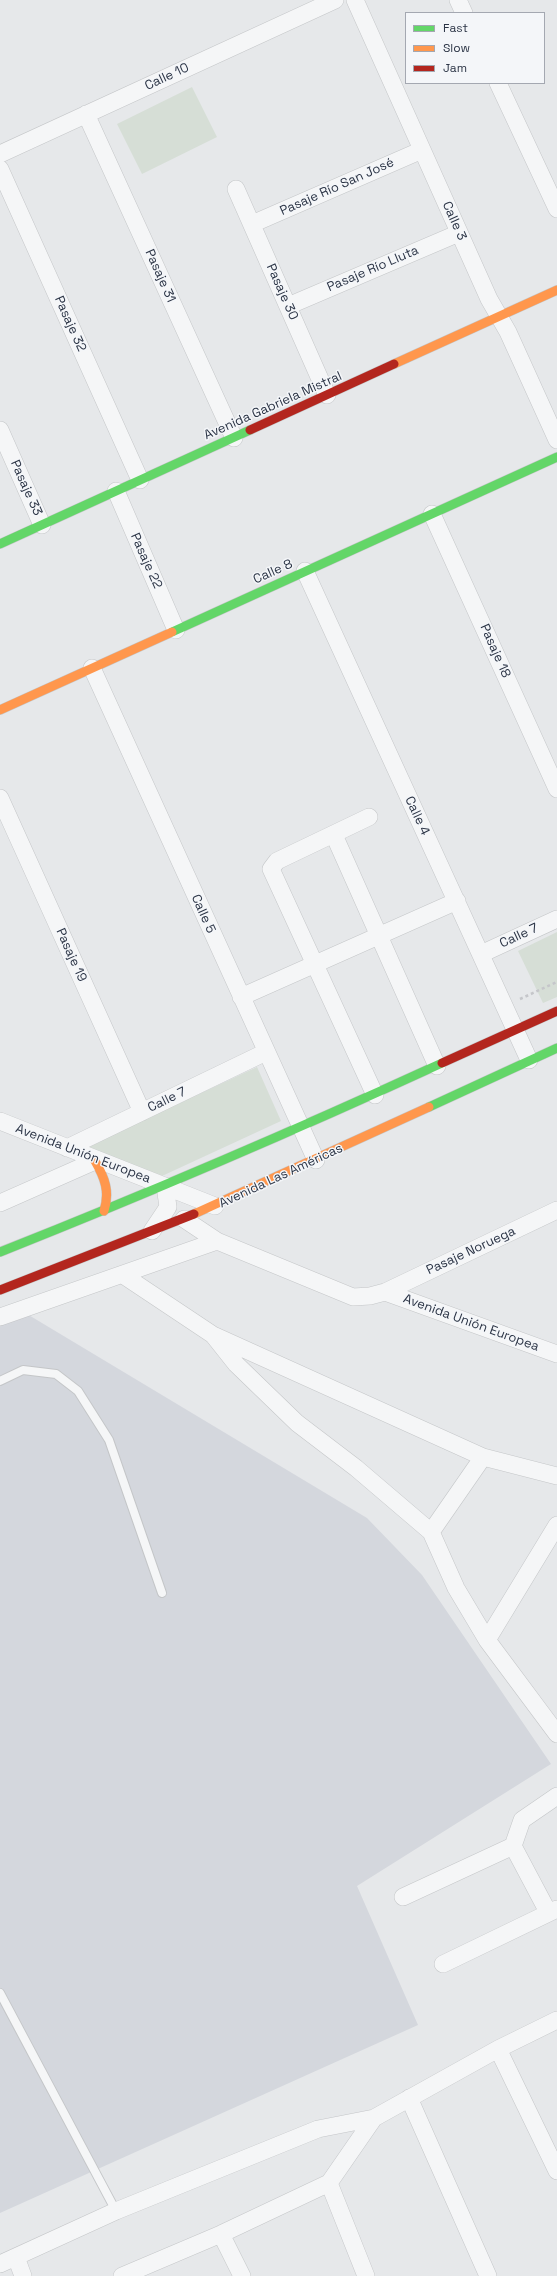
<!DOCTYPE html>
<meta charset="utf-8">
<style>
body{margin:0}
#map{position:relative;width:557px;height:2276px;overflow:hidden;background:#e6e8ea;font-family:"Space Grotesk",sans-serif}
canvas{display:block}
.legend{position:absolute;left:405px;top:12px;width:140px;height:72px;box-sizing:border-box;background:#f4f6f9;border:1px solid #a4a8b1;margin:0;padding:5px 7px;list-style:none;font-size:12px;color:#2b3445}
.legend li{display:flex;align-items:center;gap:8px;height:20px}
.legend b{width:20px;border:1px solid #a4a8b1}
</style>
<div id="map">
<canvas width="557" height="2276"></canvas>
<ul class="legend">
<li><b style="height:5px;background:#63d668"></b>Fast</li>
<li><b style="height:5px;background:#ff974d"></b>Slow</li>
<li><b style="height:5px;background:#b3261e"></b>Jam</li>
</ul>
</div>
<script>
const ctx = document.querySelector('canvas').getContext('2d');
ctx.lineJoin = 'round';
function fill(path, color) { ctx.fillStyle = color; ctx.fill(path, 'evenodd'); }
function stroke(path, color, width, dash) { ctx.strokeStyle = color; ctx.lineWidth = width; ctx.lineCap = dash ? 'butt' : 'round'; ctx.setLineDash(dash || []); ctx.stroke(path); }
function label(font, color, halo, rows, align = 'center') {
  ctx.font = font + ' "Space Grotesk",sans-serif'; ctx.lineWidth = 3; ctx.setLineDash([]); ctx.textBaseline = 'middle'; ctx.strokeStyle = halo; ctx.fillStyle = color; for (const [text, x, y, turn = 0] of rows) {
    ctx.save(); ctx.translate(x, y); ctx.rotate((+turn || 0) * Math.PI / 180); ctx.textAlign = isNaN(turn) ? turn : align; if (halo) ctx.strokeText(text, 0, 0); ctx.fillText(text, 0, 0); ctx.restore();
  }
}
fill(new Path2D(`
 M22 1311 367 1518 422 1575 551 1764 357 1886 418 2025 0 2213V1321Z`), '#d4d7dd');
fill(new Path2D(`
 M192 87 217 137 142 174 117 124Z
 M557 932V997L543 1003 518 951Z
 M257 1067 281 1121 162 1176 83 1148Z`), '#d6ded6');
const lane = new Path2D(`
 M0 1381 23 1370 56 1374 78 1391 109 1440 162 1593
 M0 1993 116 2211`);
const street = new Path2D(`
 M355 0 489 299 508 332 557 440
 M458 0 464 13
 M498 83 557 209
 M86 114 234 438
 M0 154 335 0
 M0 169 140 480
 M236 189 327 395
 M252 224 422 150
 M288 306 459 233
 M0 430 42 525
 M116 491 176 630
 M432 514 557 789
 M305 571 529 1060
 M92 668 316 1160
 M0 798 142 1112
 M369 817 277 861 271 869 375 1095
 M334 835 437 1066
 M481 954 557 919
 M241 997 457 901
 M0 1121 215 1206
 M67 1148 266 1052
 M0 1203 95 1161
 M184 1219 217 1241 353 1297 370 1296 385 1292 557 1210
 M152 1231 168 1207 165 1186
 M123 1275 213 1335 483 1457 557 1476
 M385 1292 557 1354
 M0 1317 217 1241
 M213 1335 236 1364 297 1423 356 1468 431 1532 456 1588 487 1640 557 1734
 M431 1532 483 1457
 M487 1640 557 1525
 M403 1897 513 1846
 M548 1912 513 1846 522 1820 557 1796
 M443 1964 557 1909
 M498 2049 557 2171
 M409 2098 488 2276
 M329 2183 366 2276
 M221 2234 242 2276
 M16 2257 23 2276
 M0 2264 116 2211 318 2129 374 2118
 M122 2276 221 2234 329 2183 374 2118 498 2049 557 2020`);
const fast = new Path2D(`
 M0 544 250 430
 M172 632 557 457
 M429 1107 557 1048
 M0 1252C149 1193 296 1130 442 1063`);
const slow = new Path2D(`
 M394 364 557 290
 M0 710 172 632
 M95 1161C105 1178 110 1192 104 1211
 M194 1214 429 1107`);
const jam = new Path2D(`
 M250 430 394 364
 M442 1063 557 1011
 M0 1290 194 1214`);
stroke(lane, '#c4c6c8', 10);
stroke(street, '#c4c6c8', 18);
stroke(fast, '#c4c6c8', 10);
stroke(slow, '#c4c6c8', 10);
stroke(jam, '#c4c6c8', 10);
stroke(new Path2D(`
 M520 999 557 982`), '#c5c6ca', 2.5, [3, 3]);
stroke(lane, '#f5f6f7', 8);
stroke(street, '#f5f6f7', 17);
stroke(fast, '#63d668', 9);
stroke(slow, '#ff974d', 9);
stroke(jam, '#b3261e', 9);
label('13px', '#2b3445', '#f4f6f9', [
 ["Calle 10",167,77,-25],
 ["Pasaje Río San José",337,187,-24],
 ["Calle 3",454,221,66],
 ["Pasaje Río Lluta",373,269,-23],
 ["Pasaje 31",160,276,66],
 ["Pasaje 30",282,292,66],
 ["Pasaje 32",70,324,66],
 ["Avenida Gabriela Mistral",273,406,-24],
 ["Pasaje 33",26,488,66],
 ["Pasaje 22",146,561,66],
 ["Calle 8",273,572,-24],
 ["Pasaje 18",495,651,66],
 ["Calle 4",417,816,65],
 ["Calle 5",203,914,66],
 ["Calle 7",519,936,-25],
 ["Pasaje 19",71,955,66],
 ["Calle 7",167,1100,-26],
 ["Avenida Unión Europea",83,1154,21],
 ["Avenida Las Américas",281,1176,-25],
 ["Pasaje Noruega",471,1251,-25],
 ["Avenida Unión Europea",471,1323,20]
]);
</script>
